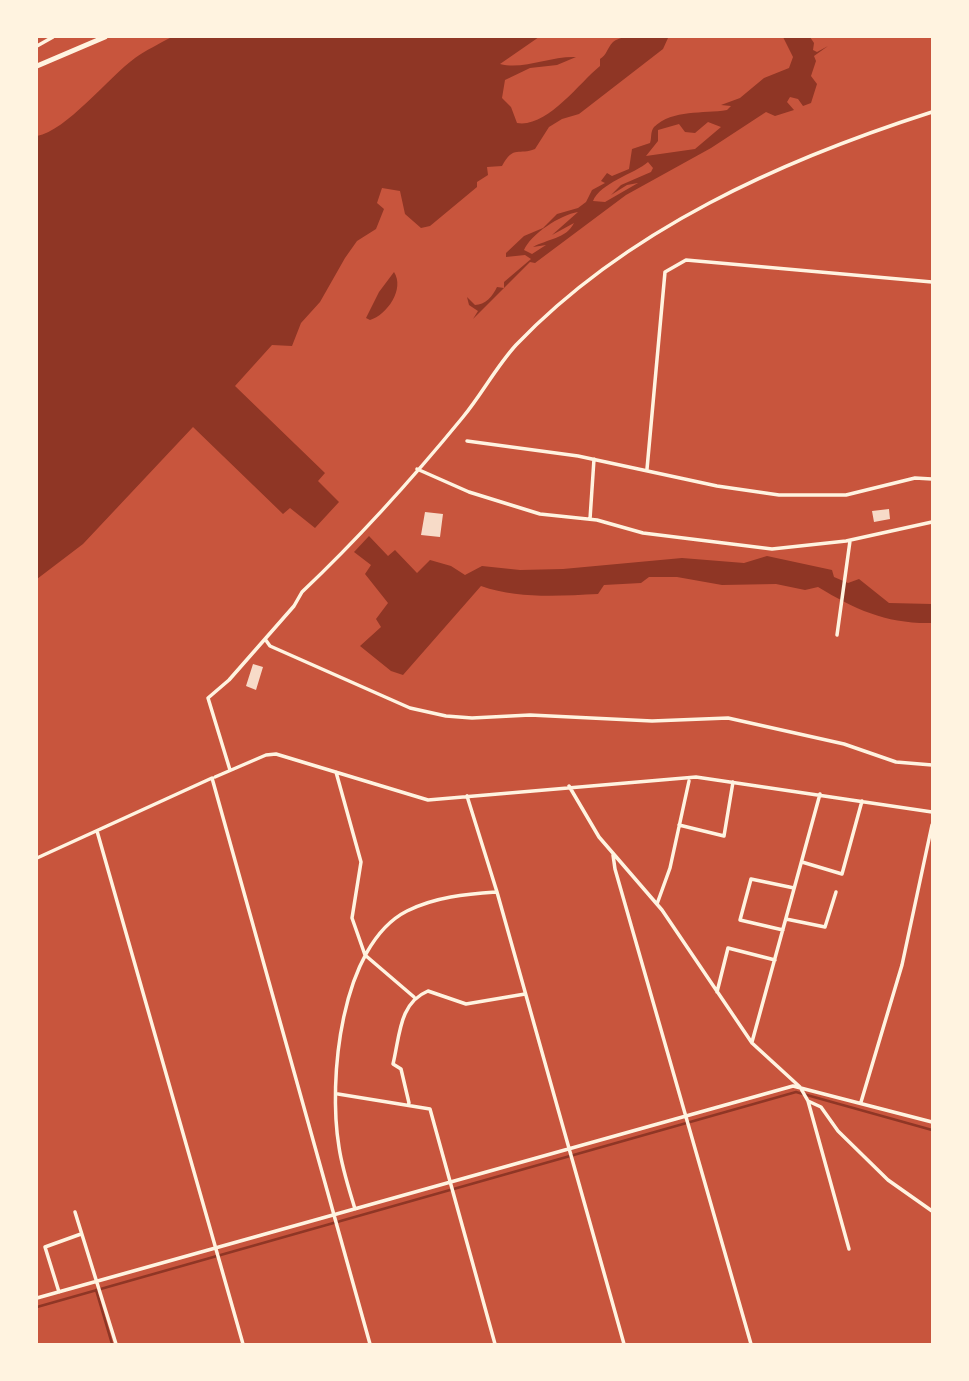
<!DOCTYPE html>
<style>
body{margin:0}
#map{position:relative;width:969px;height:1381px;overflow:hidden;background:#c8553d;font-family:Merriweather,serif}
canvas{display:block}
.frame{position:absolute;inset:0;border:38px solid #fff3e0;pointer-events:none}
</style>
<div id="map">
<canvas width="969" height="1381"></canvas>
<div class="frame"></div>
</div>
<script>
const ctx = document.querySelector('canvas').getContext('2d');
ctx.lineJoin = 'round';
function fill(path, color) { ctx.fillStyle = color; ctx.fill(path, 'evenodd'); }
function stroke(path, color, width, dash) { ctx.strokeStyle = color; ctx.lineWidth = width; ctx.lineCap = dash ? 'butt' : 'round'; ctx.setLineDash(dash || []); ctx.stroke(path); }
fill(new Path2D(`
 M172 37H539L500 64C524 70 550 56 576 57L557 65 530 68 505 80 502 98 511 107 517 123C547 128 578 84 600 66V59C607 55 607 48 613 42 624 33 655 35 668 38L663 49 579 114 562 119 549 127 535 149C519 156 514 144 502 166L487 167 488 175 477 182V187L430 226 421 228 405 214 400 191 382 188 377 203 384 209 376 229 357 241 345 258 320 302 301 323 292 346 272 345 235 386 325 473 318 481 339 502 315 528 290 508 283 514 193 427 83 544 37 579V136C66 131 109 77 135 58 145 51 160 43 172 37Z
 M783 37H810L814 43 813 50 817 52 828 46 814 56 816 61 811 76 817 84 811 103 803 106 798 99 790 97 787 102 794 110 775 116 766 112 711 148 626 195 535 263 530 262 473 319 478 311 469 305 467 297 475 305C485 305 493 296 497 287L504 288V282L531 259 525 255 506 257V253L524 236 543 228 557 214 578 208 586 202 592 190 605 183 601 181 607 173 612 176 629 169 632 149 650 143C652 138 650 132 654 127 673 109 703 114 727 110L731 106 721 105 740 98 764 78 789 68 793 57ZM708 122 721 127 695 149 646 156 658 141V130L679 124 685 132 695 133ZM648 162 653 168 651 172 621 185 611 195 627 185 638 183 605 202 593 201C600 183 634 174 648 162ZM578 212 552 235 574 223C566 239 547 239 533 247L546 245 532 254 524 250C531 234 560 215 578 212Z
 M394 272C405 289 387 315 370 320L366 318 379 292Z
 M369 536 388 556 395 550 417 573 430 560 451 566 465 575 482 566 520 570 563 569 682 558 744 563 767 556 832 570 834 577 848 583 859 579 889 603 932 604V623C887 624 856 610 818 587L805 590 776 584 722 585 677 577H649L641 583 604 585 598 594C559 596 518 599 481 586L403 675 391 671 360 646 381 627 376 619 388 603 365 574 371 565 354 552Z`), '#8f3625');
stroke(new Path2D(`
 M96 1290 112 1344
 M37 1307 796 1092 932 1130`), '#8f3625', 2.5);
fill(new Path2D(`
 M889 509 890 519 874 522 872 511Z
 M425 512 443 514 440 537 421 535Z
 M253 664 263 667 256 690 246 686Z`), '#f7dbc8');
stroke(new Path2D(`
 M37 46 53 37
 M467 441 578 456 717 486 779 495H846L915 478 932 479
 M417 469 469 492 540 514 597 520 643 533 772 549 846 541 932 522
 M647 469 665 272 686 260 932 282
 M590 519 594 459
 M837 635 850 541
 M265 639 270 646 410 708 446 716 472 718 530 715 652 721 728 718 844 744 896 762 932 765
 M230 770 208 698 229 680 294 606 302 592C359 538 413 478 463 417 482 394 496 367 516 345 627 229 782 160 932 112
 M336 772 361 862 352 918 365 955 414 997
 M215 777 266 755 276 754 428 800 696 777 932 812
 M569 786 599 837 662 910 752 1043 800 1087 808 1101 849 1249
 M467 796 497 892 624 1344
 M679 825 724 836 733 782
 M97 831 243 1344
 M613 855 615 869 751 1344
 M37 858 212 778 370 1344
 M802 862 842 874 862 801
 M657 904 670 868 689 781
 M786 919 825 927 836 892
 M783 930 740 920 751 879 794 888
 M717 992 728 948 775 960
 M752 1042 820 794
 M338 1094 430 1109 495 1344
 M808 1101 821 1107 838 1131 888 1180 932 1211
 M861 1102 902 965 932 825
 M409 1103 401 1069 393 1064C400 1035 399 1003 428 991L466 1004 525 994
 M355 1209C349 1189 342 1168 339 1147 328 1081 340 945 407 911 435 897 466 894 496 892
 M75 1212 116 1344
 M59 1292 45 1247 81 1234
 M37 1298 793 1086 932 1122`), '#fff3e0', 3.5);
stroke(new Path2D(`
 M37 66 105 37`), '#fff3e0', 5);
</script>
